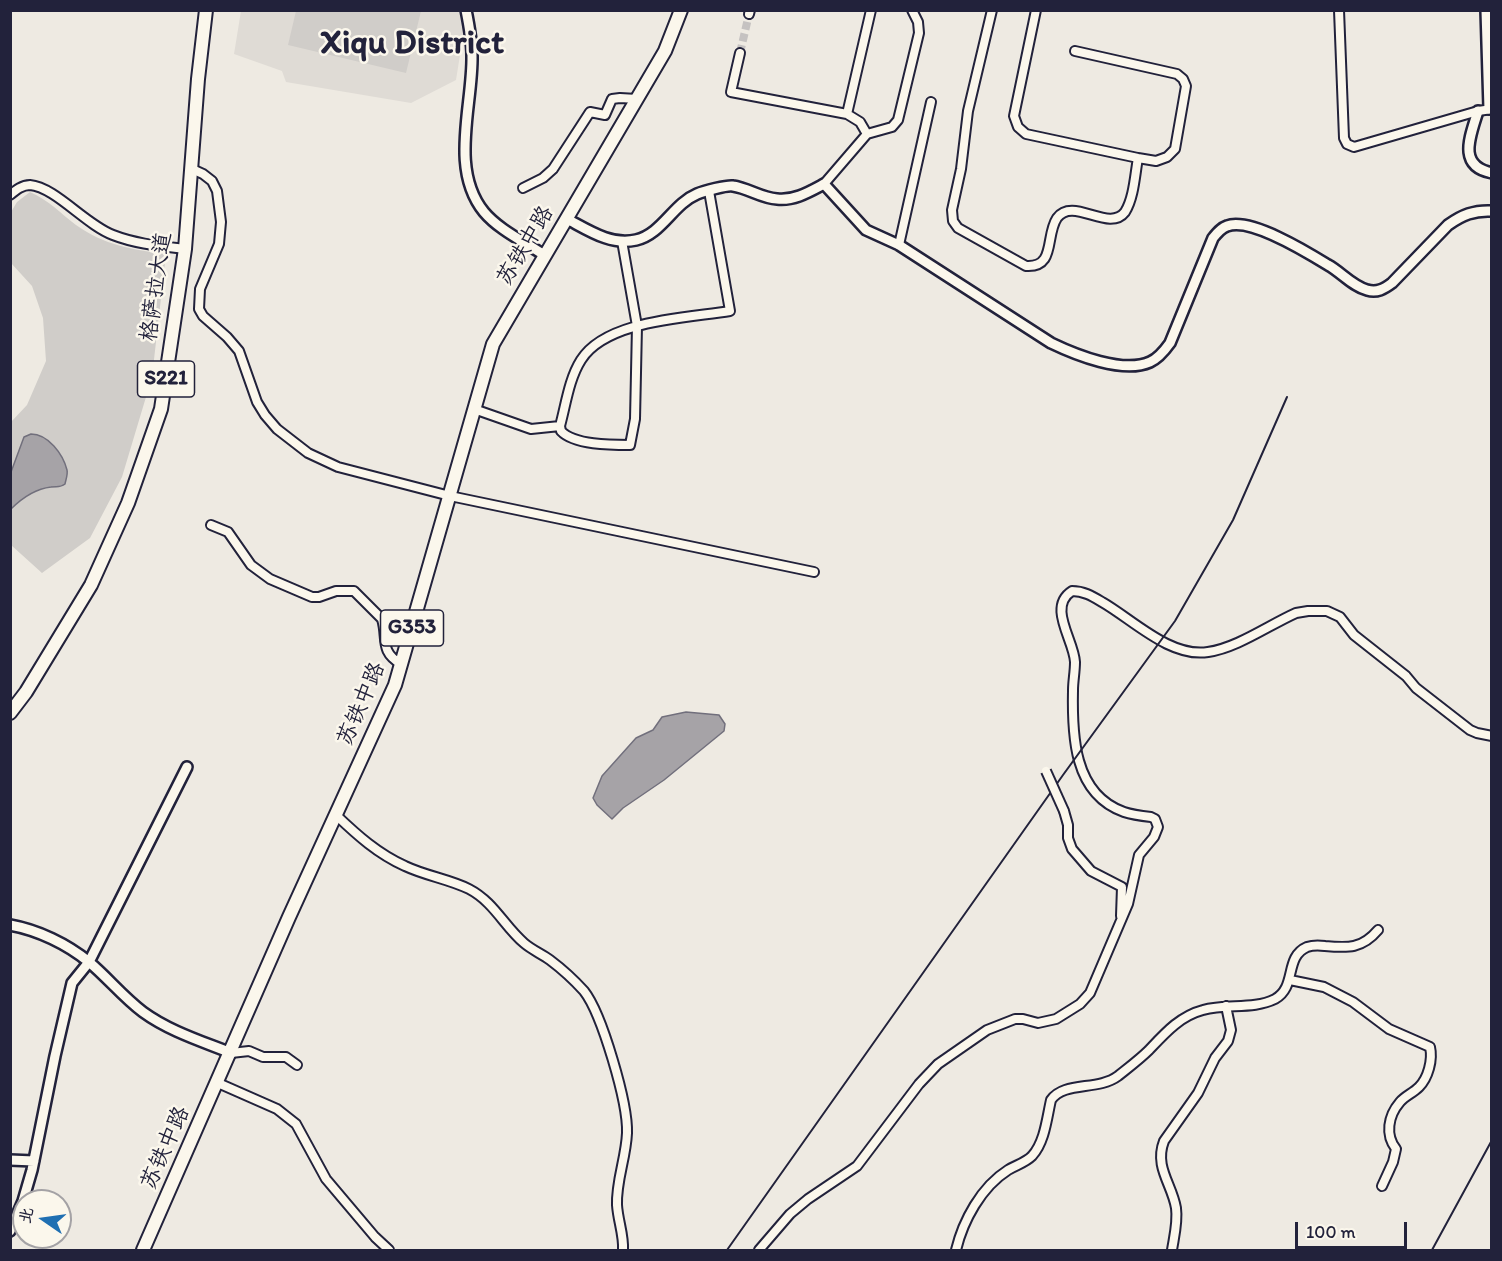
<!DOCTYPE html>
<meta charset="utf-8">
<style>
body{margin:0}
#map{position:relative;width:1502px;height:1261px;overflow:hidden;background:#eeeae2;font-family:Itim,"LXGW WenKai TC",sans-serif}
canvas{display:block}
.frame{position:absolute;inset:0;border:12px solid #22223b;pointer-events:none}
.north{position:absolute;left:12px;top:1189px;width:60px;height:60px;box-sizing:border-box;background:#fbf7ec;border:2px solid #a4a2a5;border-radius:50%;rotate:283deg;font-size:16px;font-weight:700;line-height:24px;text-align:center;color:#22223b}
.north::after{content:'';display:block;margin:auto;width:21px;height:27px;background:#1f6fb2;clip-path:polygon(50% 0,100% 100%,50% 72%,0 100%)}
.scale{position:absolute;left:1295px;top:1222px;width:112px;height:27px;box-sizing:border-box;border:3px solid #22223b;border-top:0;padding-left:8px;font-size:18px;line-height:21px;white-space:nowrap;color:#22223b;-webkit-text-stroke:4px #fbf7ec;paint-order:stroke}
</style>
<div id="map">
<canvas width="1502" height="1261"></canvas>
<div class="frame"></div>
<div class="north">北</div>
<div class="scale">100 m</div>
</div>
<script>
const ctx = document.querySelector('canvas').getContext('2d');
ctx.lineJoin = 'round';
function fill(path, color) { ctx.fillStyle = color; ctx.fill(path, 'evenodd'); }
function stroke(path, color, width, dash) { ctx.strokeStyle = color; ctx.lineWidth = width; ctx.lineCap = dash ? 'butt' : 'round'; ctx.setLineDash(dash || []); ctx.stroke(path); }
function label(font, color, halo, rows, align = 'center') {
  ctx.font = font + ' Itim,"LXGW WenKai TC",sans-serif'; ctx.lineWidth = 5; ctx.setLineDash([]); ctx.textBaseline = 'middle'; ctx.strokeStyle = halo; ctx.fillStyle = color; for (const [text, x, y, turn = 0] of rows) {
    ctx.save(); ctx.translate(x, y); ctx.rotate((+turn || 0) * Math.PI / 180); ctx.textAlign = isNaN(turn) ? turn : align; if (halo) ctx.strokeText(text, 0, 0); ctx.fillText(text, 0, 0); ctx.restore();
  }
}
fill(new Path2D(`
 M241 11H459L464 30 456 80 411 103 286 82 282 71 234 54Z`), '#dfdbd5');
fill(new Path2D(`
 M296 11H421L406 73 288 45Z
 M30 192C50 201 59 212 76 225 104 245 133 250 166 254L152 377 122 477 90 538 42 573 11 545V422L27 405 46 361 43 318 32 286 11 263V212L17 202Z`), '#d0cdc9');
const water = new Path2D(`
 M31 434C48 434 63 454 67 470 68 474 66 479 65 484 60 488 57 486 51 487 34 489 22 498 11 509V472L24 437Z
 M686 712 719 715 725 724 724 731 664 780 623 808 612 819 597 805 593 798 602 776 636 738 653 730 662 717Z`);
fill(water, '#a6a3a7');
stroke(water, '#716f7c', 1.5);
stroke(new Path2D(`
 M740 53 749 14`), '#c5c2c1', 8, [8, 4]);
const minor = new Path2D(`
 M992 10 968 111 961 169 952 210 953 221 958 228 1026 266C1056 268 1045 236 1057 218 1073 196 1109 233 1125 212 1134 198 1135 174 1138 158
 M1036 10 1014 116 1018 127 1026 134 1138 158 1156 161 1167 157 1175 149 1186 86 1183 79 1177 74 1075 51
 M1339 10 1344 138 1347 144 1354 147 1478 111 1492 109
 M749 14 750 10
 M740 53 731 92 847 114 860 122 867 134
 M847 114 871 10
 M192 169 203 174 212 181 217 191 221 222 219 244 200 289 199 309 203 316 227 337 239 351 257 402 265 415 277 429 308 453 338 467 450 496 814 572
 M824 184 867 134 892 127 898 120 919 33 918 22 912 10
 M523 188 543 178 553 169 590 112 605 115 612 99 620 98 637 99
 M10 195C16 190 22 185 30 185 55 187 86 225 113 235 136 244 160 246 185 249
 M622 241 637 326 635 419 630 445C611 445 574 445 561 431L560 426C566 404 569 379 581 360 606 320 687 318 730 311L709 191
 M899 245 931 102
 M474 409 531 429 560 426
 M211 525 228 532 251 565 270 579 312 597H319L336 591H354L382 619C388 639 379 651 401 664
 M1064 811 1068 825V838L1072 849 1091 871 1122 887 1121 916
 M336 815C357 835 378 854 405 866 426 876 449 879 469 889 494 902 504 926 524 943 532 950 542 954 550 960 562 969 574 980 584 991 602 1014 628 1103 627 1133 626 1158 616 1181 617 1205 618 1221 624 1235 623 1250
 M1290 980 1324 987 1353 1002 1389 1029 1430 1047C1433 1060 1428 1078 1419 1087 1413 1093 1405 1096 1400 1102 1388 1116 1385 1135 1396 1149L1393 1162 1382 1186
 M231 1053 249 1051 263 1057H286L297 1065
 M218 1083 277 1109 296 1124 326 1179 375 1237 389 1250
 M759 1250 790 1214 808 1199 857 1166 919 1084 938 1064 987 1030 1015 1019H1023L1038 1023 1056 1019 1080 1004 1090 993 1128 904 1139 855 1154 837 1158 827 1155 819 1151 817C1142 816 1133 815 1124 812 1073 794 1072 734 1073 690 1073 681 1075 672 1075 662 1074 640 1047 607 1072 591 1084 591 1092 596 1102 602 1132 619 1170 658 1208 652 1237 648 1269 625 1296 613L1308 611H1327L1340 617 1354 635 1406 676 1416 688 1470 730 1477 733 1492 736
 M956 1250C963 1221 981 1187 1008 1170 1016 1165 1025 1163 1032 1156 1045 1142 1047 1117 1051 1100 1064 1081 1098 1091 1118 1076 1128 1068 1140 1059 1149 1050 1165 1033 1180 1016 1203 1010 1226 1003 1253 1010 1275 999 1297 987 1284 957 1307 947 1313 945 1318 945 1325 946 1348 948 1362 949 1378 930
 M1172 1250C1174 1237 1178 1222 1176 1208 1172 1184 1154 1167 1164 1141L1198 1093 1215 1058 1228 1041 1231 1030 1226 1006`);
const tertiary = new Path2D(`
 M466 10C469 25 472 40 472 56 473 105 449 169 484 212 499 230 525 242 544 255
 M1486 10 1489 109
 M1478 111C1471 135 1456 166 1492 173
 M567 219C588 230 611 246 636 240 662 234 673 204 697 194 704 191 727 185 733 186 748 188 761 198 777 199 794 201 809 192 824 184L866 230 899 245 1051 343C1076 355 1123 374 1150 362 1159 358 1165 350 1170 343L1213 238C1217 233 1221 228 1227 226 1250 217 1307 252 1328 265 1341 272 1352 286 1367 290 1377 293 1384 289 1392 283L1448 225C1462 215 1474 210 1492 211
 M10 925C38 930 67 944 89 962 108 978 123 997 143 1012 169 1031 201 1041 231 1053
 M10 1160 34 1161
 M10 1231 23 1201 32 1170 55 1056 72 983 89 962 187 767`);
const primary = new Path2D(`
 M10 713 26 692 91 585 128 503 161 409 185 249 198 79 206 10`);
const trunk = new Path2D(`
 M143 1250 289 917 395 685 493 344 665 51 681 10`);
stroke(minor, '#22223b', 12);
stroke(tertiary, '#22223b', 14);
stroke(primary, '#22223b', 16);
stroke(trunk, '#22223b', 16);
stroke(minor, '#fbf7ec', 8);
stroke(tertiary, '#fbf7ec', 9);
stroke(primary, '#fbf7ec', 12);
stroke(trunk, '#fbf7ec', 12);
stroke(new Path2D(`
 M727 1250 1063 775 1175 621 1233 520 1287 397
 M1432 1250 1492 1140`), '#22223b', 2);
const minorBridge = new Path2D(`
 M1046 771 1064 811`);
stroke(minorBridge, '#22223b', 12, []);
stroke(minorBridge, '#fbf7ec', 8);
for (const [x, y, w] of [
 [166,379,57],
 [412,628,63]
]) { const box = new Path2D(); box.roundRect(x - w / 2, y - 18, w, 36, 4.5); ctx.fillStyle = '#fbf7ec'; ctx.fill(box); stroke(box, '#22223b', 1.5); }
label('bold 21px', '#22223b', null, [
 ["S221",166,379],
 ["G353",412,628]
]);
label('22px', '#22223b', '#fbf7ec', [
 ["苏铁中路",526,246,-59],
 ["格萨拉大道",157,287,-82],
 ["苏铁中路",362,704,-67],
 ["苏铁中路",166,1148,-66]
]);
label('bold 34px', '#22223b', '#fbf7ec', [
 ["Xiqu District",412,44]
]);
</script>
